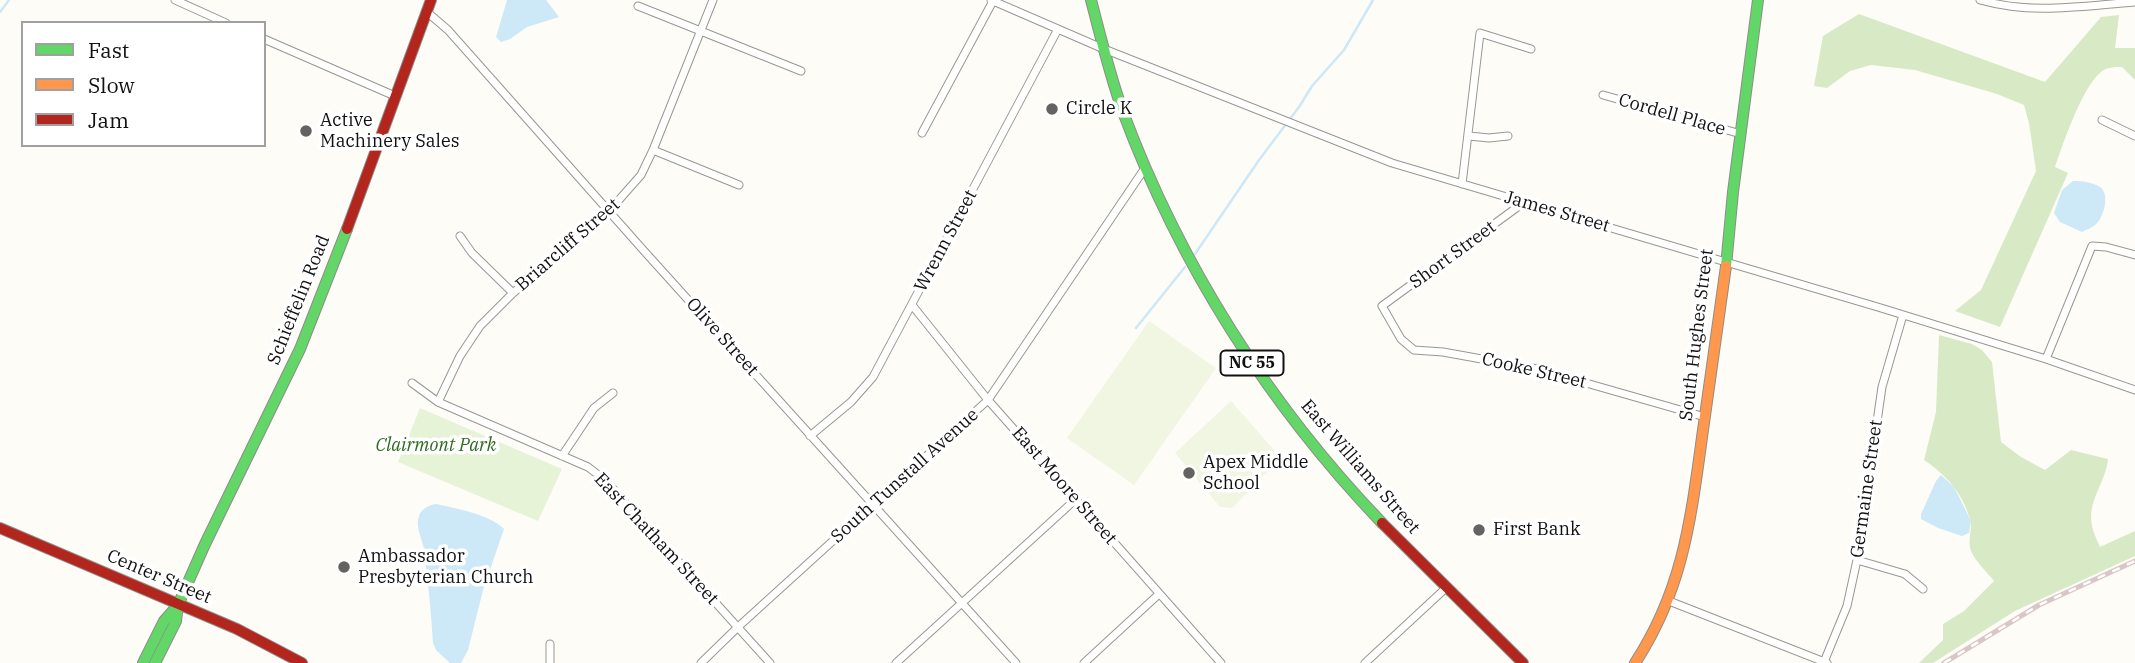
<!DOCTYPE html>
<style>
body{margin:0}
#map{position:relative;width:2135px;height:663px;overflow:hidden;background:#fdfcf7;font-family:"IBM Plex Serif",serif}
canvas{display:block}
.legend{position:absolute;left:21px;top:21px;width:245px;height:126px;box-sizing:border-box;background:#fff;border:2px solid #a0a0a0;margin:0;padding:9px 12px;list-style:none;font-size:21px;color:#111}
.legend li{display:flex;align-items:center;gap:14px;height:35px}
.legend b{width:35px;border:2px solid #a0a0a0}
</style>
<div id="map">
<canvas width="2135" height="663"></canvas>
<ul class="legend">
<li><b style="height:9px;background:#63d668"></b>Fast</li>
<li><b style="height:9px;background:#ff974d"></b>Slow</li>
<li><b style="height:9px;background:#b3261e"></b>Jam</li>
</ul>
</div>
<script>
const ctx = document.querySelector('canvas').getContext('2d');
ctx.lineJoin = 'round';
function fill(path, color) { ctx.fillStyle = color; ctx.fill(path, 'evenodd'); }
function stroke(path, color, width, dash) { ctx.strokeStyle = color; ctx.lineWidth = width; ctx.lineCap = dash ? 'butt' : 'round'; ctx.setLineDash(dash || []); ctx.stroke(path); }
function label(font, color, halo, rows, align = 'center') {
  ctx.font = font + ' "IBM Plex Serif",serif'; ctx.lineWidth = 7; ctx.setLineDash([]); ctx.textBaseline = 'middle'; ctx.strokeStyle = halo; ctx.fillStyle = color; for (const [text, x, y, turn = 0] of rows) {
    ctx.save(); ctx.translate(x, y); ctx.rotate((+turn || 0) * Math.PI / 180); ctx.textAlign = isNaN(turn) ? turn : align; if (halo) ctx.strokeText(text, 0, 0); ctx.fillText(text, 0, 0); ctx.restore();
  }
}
fill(new Path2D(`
 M420 408 562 469 538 521 398 462Z`), '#e7f3d7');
fill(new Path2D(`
 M1859 14 2045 82 2101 17 2119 15 2115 48H2135V80L2122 67C2115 67 2107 67 2101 72 2082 87 2063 144 2055 167L2068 173 2000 327 1955 311 1981 290 2036 171 2029 123 2024 105 1997 94 1915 70 1871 65 1850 71 1827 88 1814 86 1823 36Z
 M1939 335 1972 344 1982 350 1992 362 2001 442 2021 457 2045 470 2071 450 2108 459C2106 482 2087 501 2092 525 2093 532 2097 540 2100 547L2135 531V556L2015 611 1933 663H1919L1943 640V624L1964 611 1994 581C1987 572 1975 561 1971 551 1967 540 1973 528 1970 519 1962 492 1946 475 1924 460L1936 412Z`), '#d8eac5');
fill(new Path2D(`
 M1149 321 1216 368 1134 485 1067 438Z
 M1231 401 1281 458 1232 508 1220 507 1175 453Z`), '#f0f6e1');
fill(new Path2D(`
 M507 0H546L559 17 527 27 510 39 501 42 496 37Z
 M2073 181C2082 181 2092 182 2100 187 2110 194 2104 216 2097 223 2093 228 2087 229 2082 232L2060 222 2054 213 2062 190Z
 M1941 475 1954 487 1971 521 1969 533 1962 536 1938 528 1921 519V514L1936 481Z
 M436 504C455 508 491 515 504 529L483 590 468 650 461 663H450L436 650 433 643C431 612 428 580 424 549 422 539 415 526 419 516 421 509 429 505 436 504Z`), '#cde8f7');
stroke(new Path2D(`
 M0 12 9 0
 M1195 254 1259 160 1299 107 1312 86 1344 50 1373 0
 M1136 328 1185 267`), '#cde8f7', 2.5);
const street = new Path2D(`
 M175 0 226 23
 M991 0 1104 49 1392 163 1881 308 2046 359 2135 390
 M1980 0C2033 15 2081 6 2135 2
 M638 6 801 71
 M427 12 448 30 645 252 1016 663
 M264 39 395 96
 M1603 95 1741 134
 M2102 120 2135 136
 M922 133 993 1
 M1469 136 1489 138 1508 136
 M653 150 739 185
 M1462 184 1480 33 1531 49
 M1523 203 1382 306 1401 339 1414 350 1443 352 1537 369 1705 417
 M460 236 472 253 513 293
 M912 305 988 400 1221 663
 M2046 359 2092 246 2106 247 2135 255
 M412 383 438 402 588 467 605 480 770 663
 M438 402 460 356 480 326 513 293 610 210 641 175 653 150 713 0
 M810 436 851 402 873 377 1058 29
 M562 456 594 408 613 393
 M1857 560 1905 574 1923 589
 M1669 601 1827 663
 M1824 662 1847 606 1857 560 1882 387 1903 315
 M550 663V644
 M701 663 738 627 988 400 1145 168
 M896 663 1076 499
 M1084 663 1159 594
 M1365 663 1447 587`);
const fast = new Path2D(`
 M1091 0C1101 38 1110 76 1123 112 1180 265 1269 405 1382 523
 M1726 266 1733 192 1758 0
 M143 663 164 621 178 605
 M155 663 176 621 178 605 205 544 300 349 347 229`);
const slow = new Path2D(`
 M1635 663C1684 588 1691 517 1703 430 1711 375 1718 320 1726 266`);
const jam = new Path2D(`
 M347 229 431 0
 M1382 523 1523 663
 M0 528 237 629 302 663`);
stroke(street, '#979795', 9);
stroke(fast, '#8e8d8b', 12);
stroke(slow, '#8e8d8b', 12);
stroke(jam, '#8e8d8b', 12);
stroke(street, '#fffffe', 7);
stroke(fast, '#63d668', 10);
stroke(slow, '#ff974d', 10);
stroke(jam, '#b3261e', 10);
const rail = new Path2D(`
 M1944 663 2039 605 2135 561`);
stroke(rail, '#d9c6c7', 5);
stroke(rail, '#fff', 2.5, [8]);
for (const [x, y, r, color] of [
 [1052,109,7,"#646362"],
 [306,131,7,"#646362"],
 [1189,473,7,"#646362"],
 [1479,530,7,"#646362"],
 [344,567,7,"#646362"]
]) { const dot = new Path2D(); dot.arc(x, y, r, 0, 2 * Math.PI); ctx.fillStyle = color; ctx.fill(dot); stroke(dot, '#fff', 2.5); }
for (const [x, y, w] of [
 [1252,363,63]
]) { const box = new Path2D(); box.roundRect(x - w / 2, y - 12.5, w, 25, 5); ctx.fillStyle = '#fff'; ctx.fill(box); stroke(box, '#111', 2); }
label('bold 16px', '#111', null, [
 ["NC 55",1252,363]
]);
label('18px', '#111', '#fff', [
 ["Circle K",1066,109],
 ["Active",320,121],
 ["Machinery Sales",320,142],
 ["Apex Middle",1203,463],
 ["School",1203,484],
 ["First Bank",1493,530],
 ["Ambassador",358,557],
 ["Presbyterian Church",358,578]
], 'left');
label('18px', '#111', '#fff', [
 ["Cordell Place",1672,115,16],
 ["James Street",1557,212,16],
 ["Wrenn Street",946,241,-62],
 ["Briarcliff Street",568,245,-41],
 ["Short Street",1453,255,-36],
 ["Schieffelin Road",299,300,-68],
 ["South Hughes Street",1697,335,-83],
 ["Olive Street",722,337,48],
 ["Cooke Street",1534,371,13],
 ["East Williams Street",1360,467,49],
 ["South Tunstall Avenue",905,476,-42],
 ["East Moore Street",1064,486,49],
 ["Germaine Street",1867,489,-82],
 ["East Chatham Street",656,539,47],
 ["Center Street",159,577,23]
]);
label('italic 18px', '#2f6b1f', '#fff', [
 ["Clairmont Park",436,446]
]);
</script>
